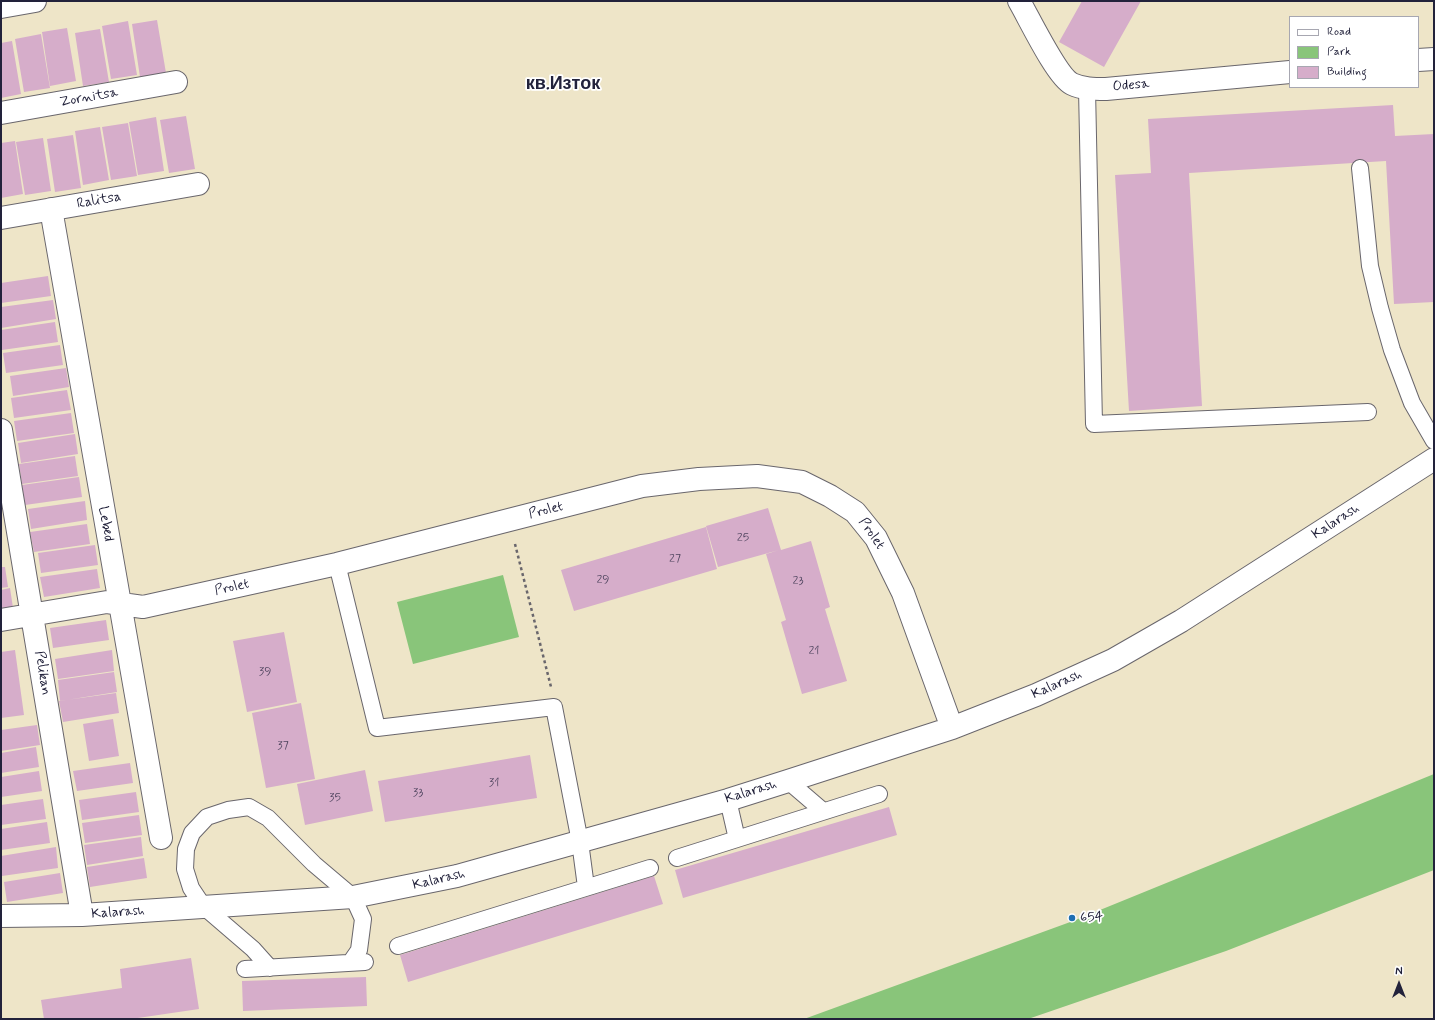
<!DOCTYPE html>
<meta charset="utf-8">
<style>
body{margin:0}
#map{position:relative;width:1435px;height:1020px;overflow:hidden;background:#eee5c8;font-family:Mynerve,sans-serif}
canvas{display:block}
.frame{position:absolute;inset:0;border:2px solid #22223b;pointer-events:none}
.legend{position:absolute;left:1289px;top:16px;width:130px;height:72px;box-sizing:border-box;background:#fff;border:1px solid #a7a7b1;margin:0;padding:5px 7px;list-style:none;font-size:12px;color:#22223b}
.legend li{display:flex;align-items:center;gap:8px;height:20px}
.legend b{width:20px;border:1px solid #a7a7b1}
.north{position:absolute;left:1379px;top:964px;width:40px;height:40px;-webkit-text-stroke:3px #fff;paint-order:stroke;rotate:0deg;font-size:11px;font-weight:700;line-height:16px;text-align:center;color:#22223b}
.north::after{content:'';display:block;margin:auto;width:14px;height:18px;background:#22223b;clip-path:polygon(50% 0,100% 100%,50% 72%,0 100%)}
</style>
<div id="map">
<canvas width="1435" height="1020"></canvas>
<div class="frame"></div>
<ul class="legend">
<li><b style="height:5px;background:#fff"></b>Road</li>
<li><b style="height:11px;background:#89c57a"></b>Park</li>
<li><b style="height:11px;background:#d6adca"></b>Building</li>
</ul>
<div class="north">N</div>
</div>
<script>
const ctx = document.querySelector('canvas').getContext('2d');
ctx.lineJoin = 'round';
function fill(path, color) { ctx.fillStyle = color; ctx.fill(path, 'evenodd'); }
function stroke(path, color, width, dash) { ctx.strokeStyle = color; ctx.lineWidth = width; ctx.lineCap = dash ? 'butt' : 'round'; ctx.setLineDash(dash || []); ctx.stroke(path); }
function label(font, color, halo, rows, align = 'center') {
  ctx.font = font + ' Mynerve,sans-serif'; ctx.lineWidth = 3.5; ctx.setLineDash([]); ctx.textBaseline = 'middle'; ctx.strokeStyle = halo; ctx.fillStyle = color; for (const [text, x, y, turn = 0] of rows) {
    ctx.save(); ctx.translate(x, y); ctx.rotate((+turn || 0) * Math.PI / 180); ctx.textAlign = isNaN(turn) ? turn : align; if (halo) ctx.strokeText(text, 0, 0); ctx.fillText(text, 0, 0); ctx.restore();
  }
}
fill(new Path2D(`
 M503 575 519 637 413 664 397 602Z
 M1434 774V870L1226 951 1028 1019H804L1073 921Z`), '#89c57a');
fill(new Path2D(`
 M1082 1H1141L1104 67 1059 42Z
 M157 20 166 73 140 77 132 24Z
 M128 21 137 75 111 79 102 26Z
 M67 28 76 81 50 86 42 32Z
 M100 29 109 82 83 86 75 33Z
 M41 34 50 88 24 92 15 39Z
 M12 41 21 94 1 98V43Z
 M1393 105 1395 136 1434 134V302L1394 304 1386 161 1189 173 1202 406 1129 411 1115 175 1151 173 1148 119Z
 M186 116 195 169 169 173 160 120Z
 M156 117 164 171 138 175 129 122Z
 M128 123 137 176 111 180 102 127Z
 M100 127 109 180 83 185 75 131Z
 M73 135 81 188 55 192 47 139Z
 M43 138 51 191 25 195 16 142Z
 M15 141 23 194 1 198V143Z
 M48 276 51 296 1 303V283Z
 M53 300 56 319 1 328V307Z
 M55 322 58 342 2 350 1 330Z
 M60 345 63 365 6 373 3 353Z
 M66 368 69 387 13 396 10 376Z
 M67 390 71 410 14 418 11 398Z
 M71 413 74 433 17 441 14 421Z
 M75 434 78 454 21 463 18 443Z
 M75 456 78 476 22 484 19 464Z
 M79 477 82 497 25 505 22 485Z
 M85 501 87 520 31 529 28 509Z
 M768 508 781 550 811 541 830 607 825 609 847 681 802 694 781 622 786 620 766 554 779 550 718 567 706 526Z
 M87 524 90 544 34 552 30 532Z
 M706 527 717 569 574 611 561 570Z
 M95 545 98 565 41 573 38 553Z
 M1 567H5L8 587 1 588Z
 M97 569 100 588 44 597 40 577Z
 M10 588 13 608 1 610V590Z
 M106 620 109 640 53 648 50 628Z
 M284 632 297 702 247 712 233 641Z
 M15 650 24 715 1 718V652Z
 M112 650 114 671 58 679 55 659Z
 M114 672 117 692 60 701 58 680Z
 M116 693 119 713 63 722 59 701Z
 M301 703 315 779 266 788 252 713Z
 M113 719 119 756 89 761 83 724Z
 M37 725 40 745 1 751V730Z
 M36 747 39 767 1 773V753Z
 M530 755 537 798 385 822 378 781Z
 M130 763 133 783 77 791 73 771Z
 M365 770 373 811 305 825 297 784Z
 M39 771 42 791 1 797V777Z
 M136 792 139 812 82 820 79 800Z
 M43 799 46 819 1 825V805Z
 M889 807 897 835 683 898 675 870Z
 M139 815 142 835 85 843 82 823Z
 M47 822 50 843 1 850V829Z
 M141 837 143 856 87 865 84 845Z
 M56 847 58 868 2 876 1 856Z
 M144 858 147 878 90 887 87 867Z
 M60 873 63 893 7 902 4 882Z
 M654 876 663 904 408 982 400 955Z
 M191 958 199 1009 131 1019H44L41 1000 122 988 120 969Z
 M366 977 367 1006 243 1011 242 981Z`), '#d6adca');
const lane = new Path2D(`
 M1087 89 1094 424 1368 412
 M1360 168 1370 266 1380 308 1392 350 1412 403 1434 441
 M337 564 377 728 554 707 580 842 586 887
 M788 781 823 811
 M728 800 737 839
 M677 858 879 794
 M398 946 650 868
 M270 968 253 949 203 906 191 888 185 869 186 849 192 833 207 817 228 810 249 807 268 818 314 864 353 897 363 919 359 950 350 963
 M245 969 365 962`);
const street = new Path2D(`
 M1019 1C1029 18 1057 77 1072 84 1083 89 1094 89 1106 89L1290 72
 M1 7 35 1
 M1418 60 1434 59
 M1 113 176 82
 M51 209 161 838
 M1 218 198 184
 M1 430 82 915
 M1 620 107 602 143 607 337 564 642 486 699 479 757 476 802 482 830 496 855 512 876 538 903 593 952 728
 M1 916 82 915 353 897 457 876 728 800 788 781 952 728 1036 695 1113 660 1181 621 1434 459`);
stroke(lane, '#69666c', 18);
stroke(street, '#69666c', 24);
stroke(new Path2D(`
 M515 544 551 687`), '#69666c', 2.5, [3, 3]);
stroke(lane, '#fff', 16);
stroke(street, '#fff', 22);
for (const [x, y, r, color] of [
 [1072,918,4,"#1f6fb2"]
]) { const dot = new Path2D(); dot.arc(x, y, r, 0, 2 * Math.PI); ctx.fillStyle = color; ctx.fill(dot); stroke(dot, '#fff', 1.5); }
label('12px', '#4f455f', null, [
 ["25",743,538],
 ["27",675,559],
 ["29",603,580],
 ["23",798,581],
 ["21",814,651],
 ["39",265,672],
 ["37",283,746],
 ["31",494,783],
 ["33",418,793],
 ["35",335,798]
]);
label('14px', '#22223b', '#fff', [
 ["Odesa",1131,86,-5],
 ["Zornitsa",89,98,-10],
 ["Ralitsa",99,201,-10],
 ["Prolet",546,511,-14],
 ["Kalarash",1336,522,-33],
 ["Lebed",105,524,80],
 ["Prolet",871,534,56],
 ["Prolet",232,588,-12],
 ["Pelikan",42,673,81],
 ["Kalarash",1057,685,-24],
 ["Kalarash",751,792,-17],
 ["Kalarash",439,880,-13],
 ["Kalarash",118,913,-4]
]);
label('14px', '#22223b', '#fff', [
 ["654",1080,918]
], 'left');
label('bold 18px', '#22223b', '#fff', [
 ["кв.Изток",563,85]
]);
</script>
